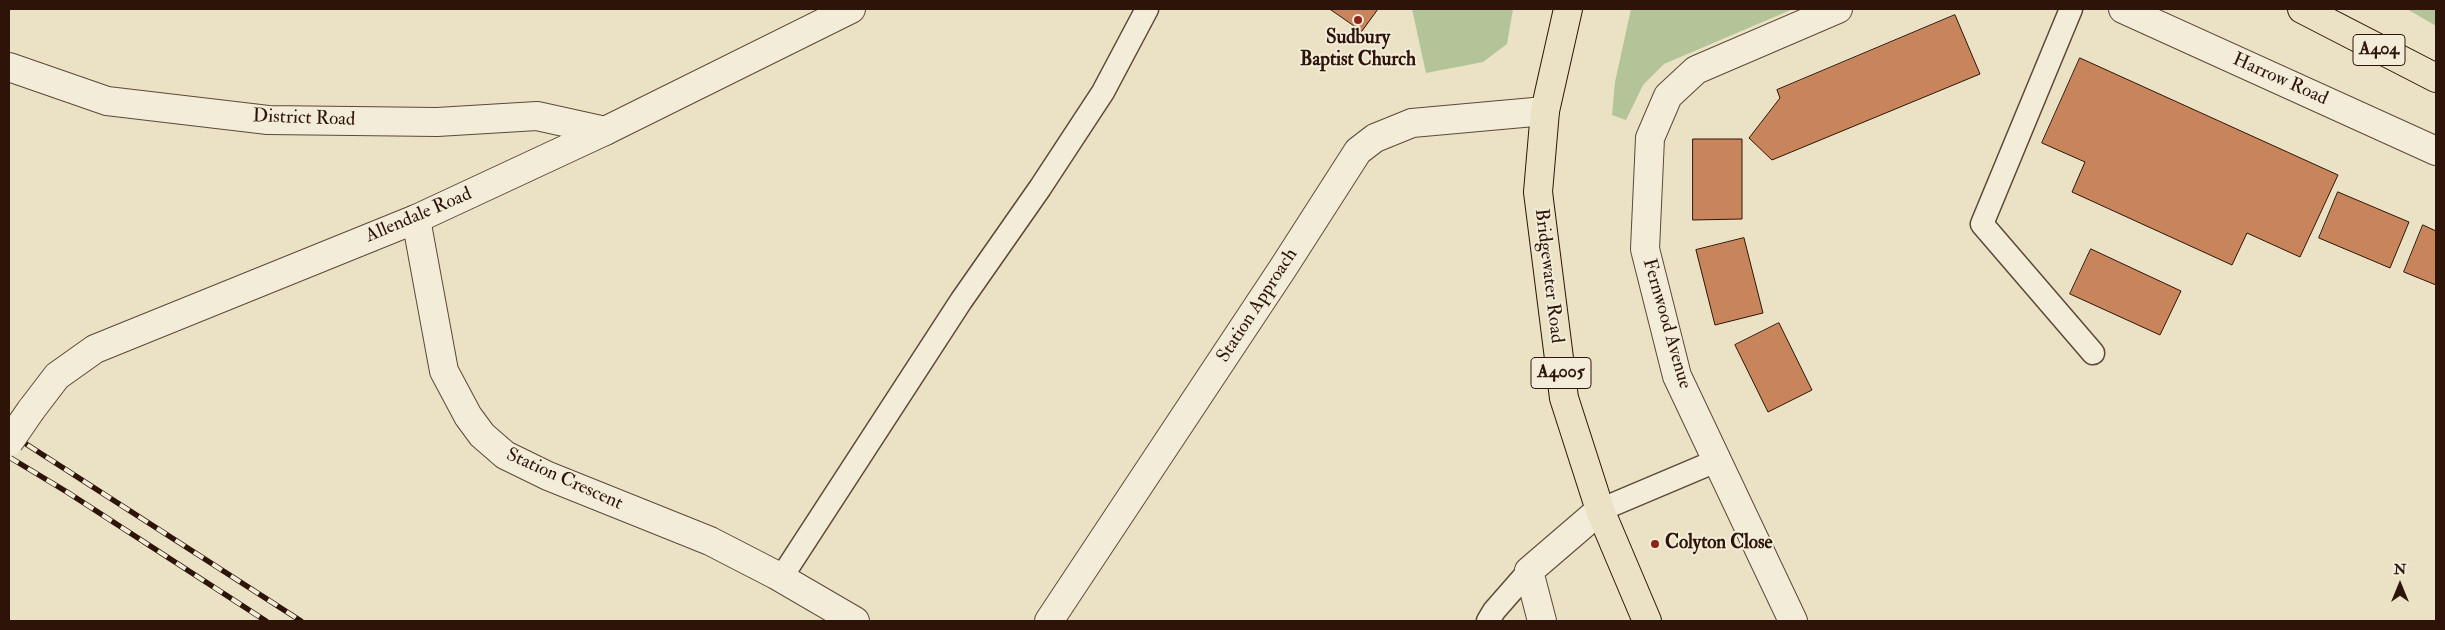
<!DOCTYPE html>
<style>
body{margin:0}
#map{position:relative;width:2445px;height:630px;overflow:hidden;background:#ebe2c5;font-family:"IM FELL Double Pica",serif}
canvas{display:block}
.frame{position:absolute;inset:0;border:10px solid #2e1408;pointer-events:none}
.north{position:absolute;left:2375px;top:560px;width:50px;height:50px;-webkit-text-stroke:4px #f2ecd9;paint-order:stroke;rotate:0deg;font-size:14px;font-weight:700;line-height:20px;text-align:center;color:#2e1408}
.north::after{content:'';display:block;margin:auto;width:18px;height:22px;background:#2e1408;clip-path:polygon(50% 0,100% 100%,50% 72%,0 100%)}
</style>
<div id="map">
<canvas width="2445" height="630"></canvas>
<div class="frame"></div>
<div class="north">N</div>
</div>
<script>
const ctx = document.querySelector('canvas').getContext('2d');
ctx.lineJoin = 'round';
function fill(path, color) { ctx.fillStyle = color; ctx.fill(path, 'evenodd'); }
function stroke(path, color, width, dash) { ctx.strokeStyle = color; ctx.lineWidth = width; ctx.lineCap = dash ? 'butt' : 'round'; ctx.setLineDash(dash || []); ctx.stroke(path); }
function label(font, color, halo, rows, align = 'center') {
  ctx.font = font + ' "IM FELL Double Pica",serif'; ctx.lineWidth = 4; ctx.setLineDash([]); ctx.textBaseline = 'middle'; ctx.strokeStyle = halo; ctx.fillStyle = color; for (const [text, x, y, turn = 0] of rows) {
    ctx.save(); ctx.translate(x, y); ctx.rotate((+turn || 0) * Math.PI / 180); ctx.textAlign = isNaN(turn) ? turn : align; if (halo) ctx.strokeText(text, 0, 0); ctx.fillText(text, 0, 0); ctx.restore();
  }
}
fill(new Path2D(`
 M1412 9H1513L1507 44 1483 62 1426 73Z
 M1631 9H1793L1664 64 1643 85 1626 120 1612 115 1615 82Z
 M2407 9H2436V26Z`), '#b2c498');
const building = new Path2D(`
 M1330 9H1378L1362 31Z
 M1955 15 1980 74 1772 160 1749 138 1780 98 1777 90Z
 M2080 58 2338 175 2300 257 2247 233 2232 265 2072 192 2085 162 2042 143Z
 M1693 139H1742V219L1693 220Z
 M2338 192 2409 222 2390 268 2319 238Z
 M2423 225 2436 231V285L2404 272Z
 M1744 238 1763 313 1715 325 1696 250Z
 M2091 249 2181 291 2160 335 2070 294Z
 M1779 323 1812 390 1768 412 1735 345Z`);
fill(building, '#c8855b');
stroke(building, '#2e1408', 1);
const service = new Path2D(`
 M2071 9 1982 224 2093 353
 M1600 510 1716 461
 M781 578 961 301 1040 188 1103 92 1147 9
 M1488 621 1494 611 1529 571`);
const minor = new Path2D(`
 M2123 9 2436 151
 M9 67 107 101 268 120 437 122 537 116 605 131
 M416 219 444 371 468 416 482 435 505 455 548 476 710 541 776 575 855 621
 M1049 621 1283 268 1358 151 1375 138 1412 123 1545 111
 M1542 621 1529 571 1600 510
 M1793 621 1677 376 1645 249 1650 138 1668 96 1696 70 1838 9`);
const tertiary = new Path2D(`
 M31 410 57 376 95 349 416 219 605 131 851 9`);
const primary = new Path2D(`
 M1568 9 1545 111 1538 192 1564 398 1600 510 1647 621
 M2302 9 2436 78`);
stroke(service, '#5d4837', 25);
stroke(minor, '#5d4837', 30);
stroke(tertiary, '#5d4837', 30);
stroke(primary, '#2e1408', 30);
stroke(service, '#f2ecd9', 22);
stroke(minor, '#f2ecd9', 28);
stroke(tertiary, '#f2ecd9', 28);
stroke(primary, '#ebe2c5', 28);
const rail = new Path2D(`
 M9 433 301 621
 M9 457 67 492 266 621`);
stroke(rail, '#2e1408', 5.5);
stroke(rail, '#f2ecd9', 4, [11]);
const tertiaryBridge = new Path2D(`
 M9 442 31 410`);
stroke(tertiaryBridge, '#5d4837', 30, []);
stroke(tertiaryBridge, '#f2ecd9', 28);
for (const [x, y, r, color] of [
 [1358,20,5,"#8f2418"],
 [1655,544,5,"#8f2418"]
]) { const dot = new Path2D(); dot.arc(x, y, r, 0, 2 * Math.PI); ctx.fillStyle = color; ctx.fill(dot); stroke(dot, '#f2ecd9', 2); }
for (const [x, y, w] of [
 [2379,50,52],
 [1561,373,60]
]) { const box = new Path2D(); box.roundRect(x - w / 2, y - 15.5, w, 31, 4); ctx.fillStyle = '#f2ecd9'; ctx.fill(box); stroke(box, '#2e1408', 1); }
label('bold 18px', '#2e1408', null, [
 ["A404",2379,50],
 ["A4005",1561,373]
]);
label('bold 19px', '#2e1408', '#f2ecd9', [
 ["Sudbury",1358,39],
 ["Baptist Church",1358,61],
 ["Colyton Close",1665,544,"left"]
]);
label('19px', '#2e1408', '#f2ecd9', [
 ["Harrow Road",2280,80,24],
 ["District Road",304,119,2],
 ["Allendale Road",419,216,-23],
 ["Bridgewater Road",1548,276,83],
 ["Station Approach",1258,306,-57],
 ["Fernwood Avenue",1666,324,74],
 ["Station Crescent",564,480,24]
]);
</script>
